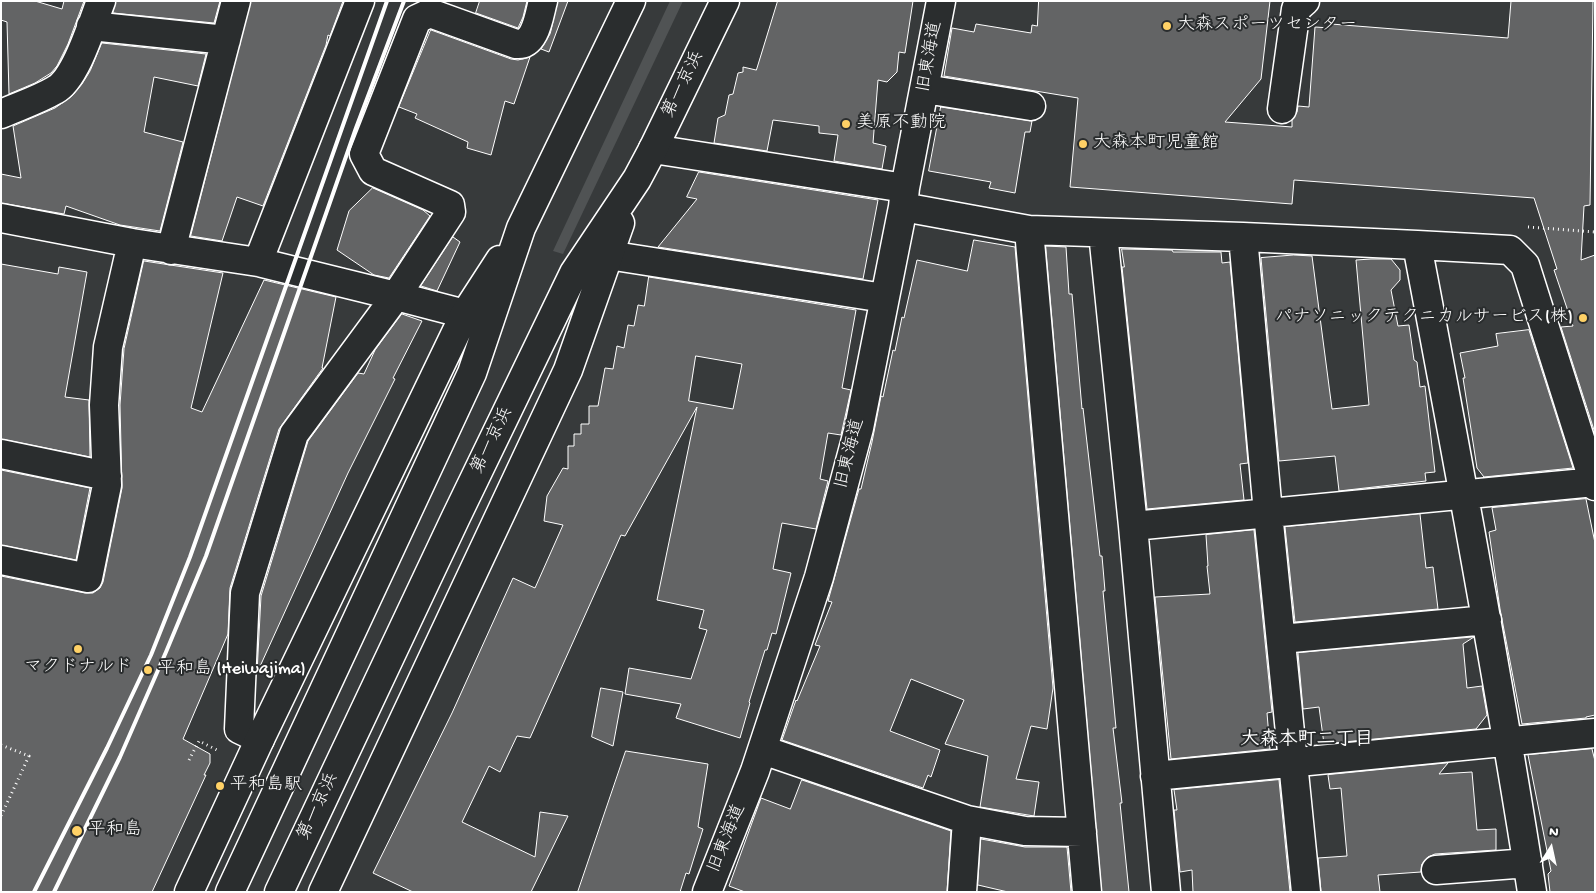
<!DOCTYPE html>
<meta charset="utf-8">
<style>
body{margin:0}
#map{position:relative;width:1596px;height:893px;overflow:hidden;background:#373a3b;font-family:"Gochi Hand",sans-serif}
canvas{display:block}
.frame{position:absolute;inset:0;border:2px solid #fff;pointer-events:none}
.north{position:absolute;left:1526px;top:823px;width:50px;height:50px;-webkit-text-stroke:4px #2a2d2e;paint-order:stroke;rotate:10deg;font-size:14px;font-weight:700;line-height:20px;text-align:center;color:#fff}
.north::after{content:'';display:block;margin:auto;width:18px;height:22px;background:#fff;clip-path:polygon(50% 0,100% 100%,50% 72%,0 100%)}
</style>
<div id="map">
<canvas width="1596" height="893"></canvas>
<div class="frame"></div>
<div class="north">N</div>
</div>
<script>
const ctx = document.querySelector('canvas').getContext('2d');
ctx.lineJoin = 'round';
function fill(path, color) { ctx.fillStyle = color; ctx.fill(path, 'evenodd'); }
function stroke(path, color, width, dash) { ctx.strokeStyle = color; ctx.lineWidth = width; ctx.lineCap = dash ? 'butt' : 'round'; ctx.setLineDash(dash || []); ctx.stroke(path); }
function label(font, color, halo, rows, align = 'center') {
  ctx.font = font + ' "Gochi Hand","Klee One",sans-serif'; ctx.lineWidth = 4; ctx.setLineDash([]); ctx.textBaseline = 'middle'; ctx.strokeStyle = halo; ctx.fillStyle = color; for (const [text, x, y, turn = 0] of rows) {
    ctx.save(); ctx.translate(x, y); ctx.rotate((+turn || 0) * Math.PI / 180); ctx.textAlign = isNaN(turn) ? turn : align; if (halo) ctx.strokeText(text, 0, 0); ctx.fillText(text, 0, 0); ctx.restore();
  }
}
fill(new Path2D(`
 M670 1H683L563 254 553 251Z`), '#505354');
const building = new Path2D(`
 M1 1H35L62 9 64 1H84L68 44 57 66 51 73 35 83 9 94 7 22 1 20Z
 M116 1H220L214 23 113 13Z
 M251 1H343L330 36 328 35 326 45 263 206 237 197 222 241 191 236Z
 M480 1H527L523 17 518 28 476 13Z
 M558 1H568L549 52 541 49 550 34Z
 M778 1H913L905 53 899 52 897 72 887 82 878 80 873 143 886 146 882 169 834 161 838 135 819 133V126L773 120 767 151 714 143 718 118 725 115 729 95 733 94 738 73 743 72V67L756 70Z
 M1039 1H1270L1261 79 1225 122 1292 127V120L1297 112 1298 106 1309 107 1315 27 1330 28 1331 24 1508 38 1511 1H1593L1590 205 1584 206 1581 260 1595 255V433L1561 327 1573 326 1554 270 1557 269 1534 198 1294 180 1292 204 1070 187 1078 98 944 76 952 28 974 32 976 24 1031 33 1032 25 1037 26Z
 M431 30 511 59 518 60 530 57 514 104 505 101 491 155 467 148 468 142 415 118 417 114 399 107Z
 M102 43 206 54 198 86 154 77 144 132 183 142 160 231 120 225 66 206 64 214 1 203V174L21 178 13 126 55 108 72 96 82 84 90 71Z
 M941 107 1032 121 1030 132H1025L1015 193 989 188 991 182 929 171Z
 M699 172 878 200 863 279 658 247 697 199 687 197Z
 M373 188 423 210 430 216 389 278 374 275 337 250 349 211Z
 M453 237 460 242 437 291 421 286Z
 M974 240 1015 247 1053 688 1047 729 1031 726 1016 779 1039 782 1034 816 980 807 988 756 945 744 964 700 911 679 890 731 940 750 931 777 928 775 923 788 782 740 796 700 797 701 820 646 815 645 832 602 828 601 859 489H861L872 442 881 396 883 397 893 350 895 351 902 317 904 318 917 260 967 271Z
 M1046 246 1066 247 1069 294H1072L1082 409 1083 408 1100 556H1102L1105 591H1103L1116 728H1113L1122 803H1120L1129 892H1102Z
 M1122 249 1172 250 1173 252H1221L1222 263 1230 262 1248 463 1240 464 1244 500 1147 509 1122 267H1124Z
 M1294 255 1312 256 1332 409 1369 405 1356 260 1371 259H1391L1400 270V280L1391 290 1398 326 1409 325 1414 360 1417 362 1420 387 1425 386 1435 472 1425 473 1426 481 1339 491 1335 456 1279 461 1261 258Z
 M144 261 223 273 191 408 202 412 264 280 336 297 322 368H323L279 429 230 588 228 634 183 739 210 754V763L204 775H206L152 892H1V576L85 593H93L100 588 103 582 122 488 120 405 124 349Z
 M1 264 58 274 59 267 87 272 65 397 89 400 90 457 1 439Z
 M649 277 856 310 842 388 851 390 841 435 828 433 820 479 828 481 816 529 782 523 773 569 791 573 776 634 772 633 767 650H765L749 702 750 703 740 738 676 718 681 704 625 694 629 668 691 679 707 630 699 628 704 610 657 600 697 407 625 536 621 535 530 738 517 736 500 772 489 766 462 822 535 857 540 812 568 816 531 892H413L373 873 452 713 513 578 535 588 563 525 544 521 547 496 563 468 568 469V446H574V434H581V424H589V406H598L605 368 613 369 617 346 624 348 628 325 634 326 638 305 644 306ZM696 356 742 364 733 409 689 401Z
 M402 314 422 321 393 378 395 379 348 473 257 673 261 596 308 441 358 373 364 374 375 350Z
 M1529 330 1573 468 1484 477 1477 468 1463 378H1465L1460 353 1498 346 1496 334Z
 M1 470 90 488 76 560 1 545Z
 M1586 499 1595 543V715L1586 717V718L1522 724 1500 609 1489 532 1496 530 1492 508Z
 M1420 514 1426 568 1433 567 1438 609 1295 622 1285 527Z
 M1254 530 1272 712 1267 713 1270 749 1171 759 1155 597 1210 594 1207 566H1208L1206 535Z
 M1474 637 1463 644 1467 688 1482 686 1487 715 1476 729 1324 744 1319 707 1303 709 1298 653Z
 M601 688 623 692 613 746 592 737Z
 M1592 749 1595 761V892H1550L1548 874 1551 871 1528 755Z
 M626 751 708 764 698 827 703 829 689 874 686 873 680 892H578Z
 M1448 763 1439 774 1472 772 1477 830 1496 829V850L1435 854 1428 857 1422 864 1421 872 1378 875 1380 892H1321L1318 858 1347 856 1341 788 1330 789 1328 775Z
 M802 780 951 831 947 892H745L729 886 761 798 790 809Z
 M1279 780 1290 892H1193L1192 870 1180 872 1174 810H1177L1174 790Z
 M981 839 1025 847H1067L1071 892H1008L978 885Z`);
fill(building, '#636465');
stroke(building, '#fff', 1);
const minor = new Path2D(`
 M91 26 226 40
 M925 89 1031 106
 M1282 109 1296 9 1305 1
 M1 114C19 106 38 100 55 90 76 79 92 24 101 1
 M653 149 905 188
 M903 207 1029 230 1243 237 1417 245C1458 460 1498 675 1532 892
 M1 218 132 243 108 347 104 405 107 485 88 578 1 560
 M1029 230 1087 892
 M1103 233 1133 526 1166 892
 M1243 237 1268 513 1306 892
 M132 243 258 262 396 296 294 434 245 593 239 729 260 739
 M1417 245 1510 250 1525 265 1595 486
 M171 250 236 1
 M608 255 884 298
 M258 262 360 1
 M465 314 396 296 451 212 450 205 373 171 364 154 417 19 430 13 516 44C536 46 539 15 543 1
 M1 454 107 476
 M1133 526 1595 482
 M1281 639 1487 620
 M763 750 967 820 1025 831 1082 832
 M1155 776 1595 733
 M1436 870 1528 863
 M707 892 755 771 819 577 859 428 903 207 905 188 941 1
 M962 892 967 820`);
const highway = new Path2D(`
 M189 892 260 739 465 314 500 260
 M230 892 472 373 521 228 631 1
 M279 892 456 517 574 273 637 179 653 149 725 1
 M323 892 568 370 620 223`);
stroke(minor, '#fff', 31);
stroke(highway, '#fff', 31);
stroke(new Path2D(`
 M1528 227 1595 232
 M1 745 29 756 1 816
 M189 760 199 741 219 751`), '#fff', 3, [1, 4]);
stroke(minor, '#2a2d2e', 28);
stroke(highway, '#2a2d2e', 28);
stroke(new Path2D(`
 M34 892 107 748 151 655 190 557 387 1
 M54 892 120 757 166 652 206 556 356 128 404 1`), '#fff', 4);
for (const [x, y, r, color] of [
 [1167,26,5,"#ffd166"],
 [846,124,5,"#ffd166"],
 [1083,144,5,"#ffd166"],
 [1583,318,5,"#ffd166"],
 [78,649,5,"#ffd166"],
 [148,670,5,"#ffd166"],
 [220,786,5,"#ffd166"],
 [77,831,6,"#ffd166"]
]) { const dot = new Path2D(); dot.arc(x, y, r, 0, 2 * Math.PI); ctx.fillStyle = color; ctx.fill(dot); stroke(dot, '#2a2d2e', 2); }
label('18px', '#fff', '#2a2d2e', [
 ["大森スポーツセンター",1177,26],
 ["美原不動院",856,124],
 ["大森本町児童館",1093,144],
 ["パナソニックテクニカルサービス(株)",1573,318,"right"],
 ["マクドナルド",78,668,"center"],
 ["平和島 (Heiwajima)",158,670],
 ["平和島駅",230,786],
 ["平和島",88,831]
], 'left');
label('18px', '#fff', '#2a2d2e', [
 ["旧東海道",931,57,-80],
 ["第一京浜",684,85,-64],
 ["第一京浜",493,441,-64],
 ["旧東海道",851,454,-76],
 ["第一京浜",319,807,-65],
 ["旧東海道",728,839,-68]
]);
label('bold 19px', '#fff', '#2a2d2e', [
 ["大森本町二丁目",1307,741]
]);
</script>
